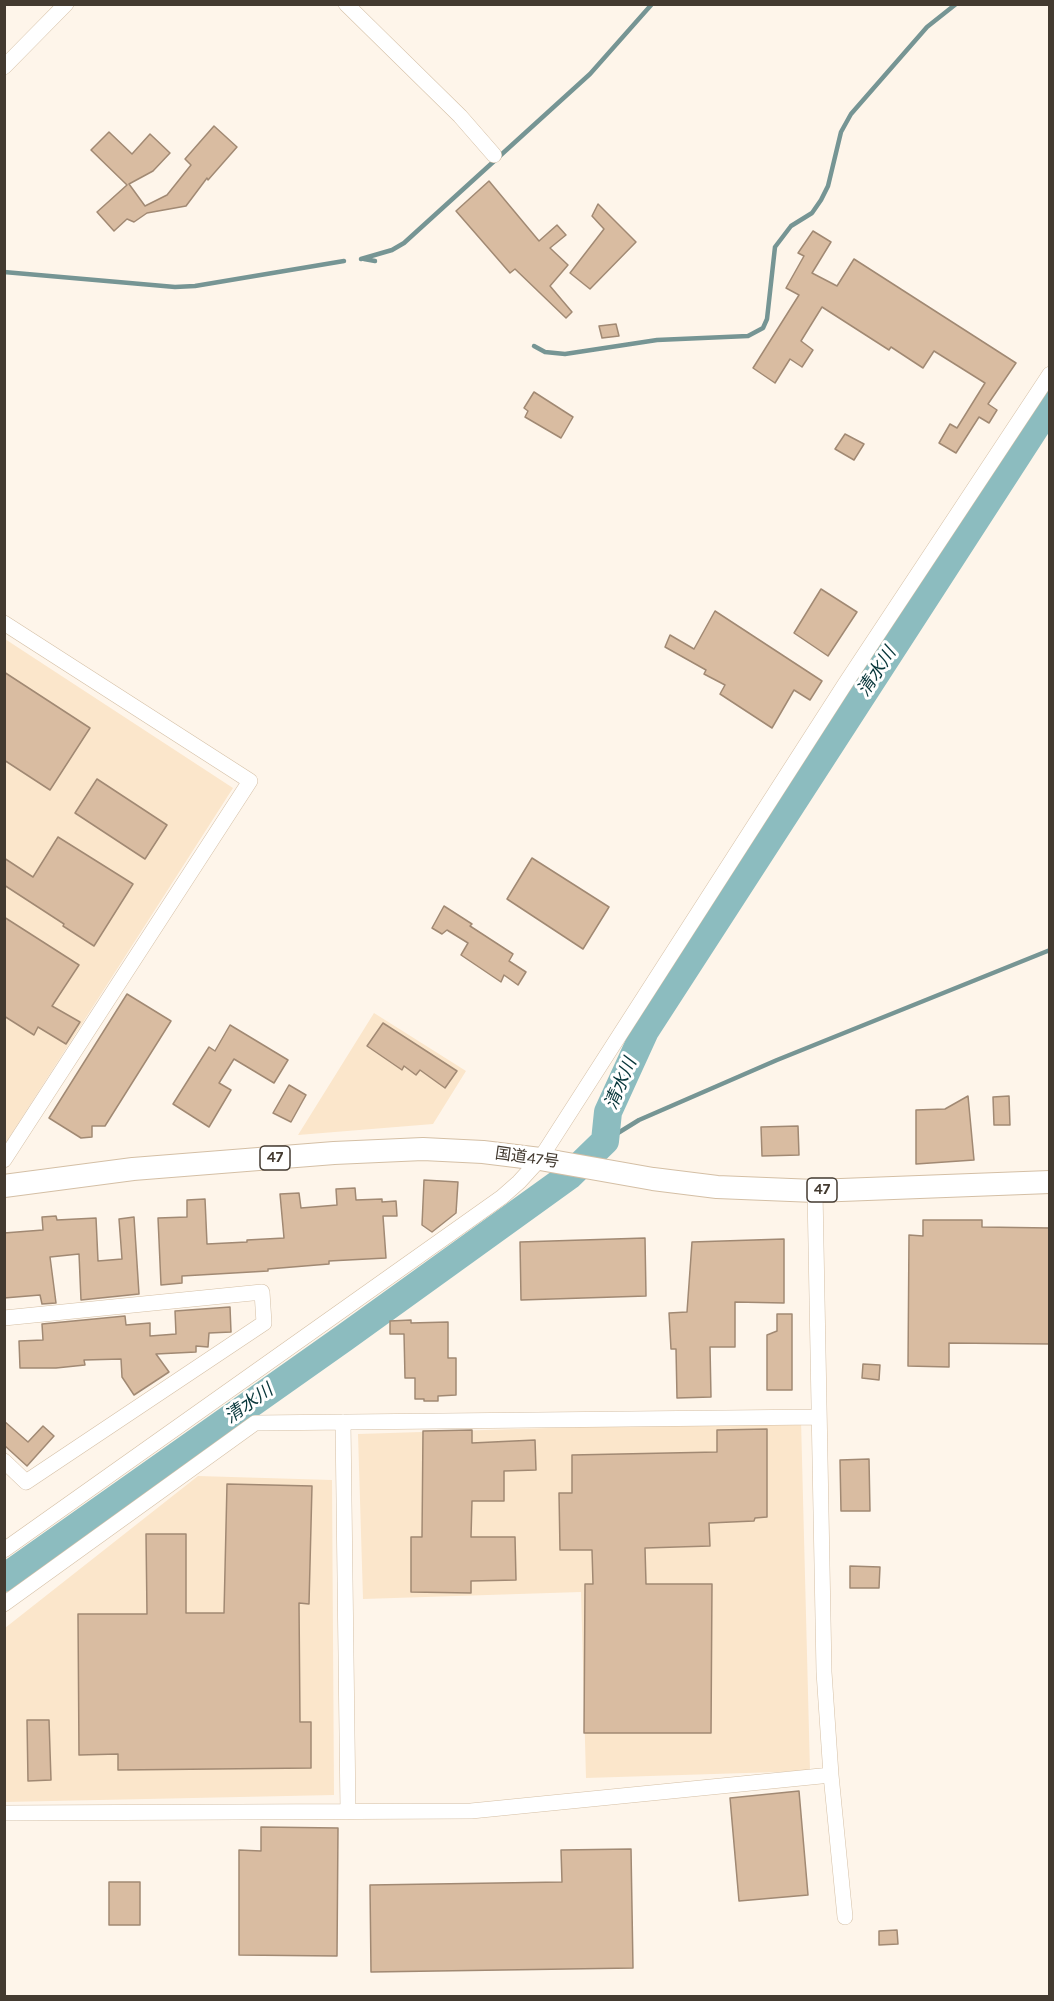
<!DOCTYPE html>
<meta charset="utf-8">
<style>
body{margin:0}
#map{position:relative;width:1054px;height:2001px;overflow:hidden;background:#fef5ea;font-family:Karla,sans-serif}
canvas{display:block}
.frame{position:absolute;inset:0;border:6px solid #433a30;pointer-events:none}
</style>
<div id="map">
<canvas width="1054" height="2001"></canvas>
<div class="frame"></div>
</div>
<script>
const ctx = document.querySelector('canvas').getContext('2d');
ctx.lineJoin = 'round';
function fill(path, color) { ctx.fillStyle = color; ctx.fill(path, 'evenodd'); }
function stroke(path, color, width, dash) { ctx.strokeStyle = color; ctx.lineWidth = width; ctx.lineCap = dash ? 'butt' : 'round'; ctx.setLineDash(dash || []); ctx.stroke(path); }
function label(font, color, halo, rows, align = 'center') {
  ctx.font = font + ' Karla,"Noto Sans JP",sans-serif'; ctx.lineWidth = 6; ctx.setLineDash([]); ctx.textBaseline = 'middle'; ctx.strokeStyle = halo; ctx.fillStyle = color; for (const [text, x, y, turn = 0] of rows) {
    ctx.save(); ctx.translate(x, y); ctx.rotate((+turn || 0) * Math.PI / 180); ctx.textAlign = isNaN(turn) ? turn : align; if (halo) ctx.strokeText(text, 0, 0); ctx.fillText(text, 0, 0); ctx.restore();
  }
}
fill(new Path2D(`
 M5 639 233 788 5 1144Z
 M374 1013 466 1071 433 1124 298 1135Z
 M801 1420 810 1771 586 1778 581 1592 363 1599 358 1434Z
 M198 1476 332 1480 334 1795 5 1802V1628Z`), '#fbe6cb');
stroke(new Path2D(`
 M361 259 392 250 404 243 590 74 652 4
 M364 259 375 261
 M4 272 175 287 195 286 344 261
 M534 346 545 352 565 354 657 340 748 336 763 328 767 319 775 247 791 226 812 213 821 200 828 186 841 132 851 114 927 27 956 4
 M605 1141 639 1120 777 1060 1050 950`), '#769594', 4.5);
stroke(new Path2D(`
 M4 1578 344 1338 569 1176 605 1141 608 1112 645 1031 1050 405`), '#8cbcbf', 28);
const building = new Path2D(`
 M214 126 237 147 208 180 207 178 186 206 147 213 134 222 127 219 114 231 97 212 127 185 91 150 109 132 132 154 150 134 170 153 153 171 129 184 145 206 167 195 191 165 185 159Z
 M489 181 539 241 557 225 566 235 550 248 568 265 550 286 572 312 566 318 515 269 510 273 456 211Z
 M598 204 636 242 590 289 570 273 604 229 592 216Z
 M813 231 831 242 812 273 837 286 854 259 1016 363 988 404 997 410 989 423 979 417 956 453 939 443 950 424 957 428 985 383 934 351 923 368 891 347 889 350 822 307 801 341 813 350 802 367 790 359 775 383 753 368 799 295 786 288 804 256 798 253Z
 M616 324 619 336 602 338 599 326Z
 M534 392 573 417 561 438 525 417 528 411 524 408Z
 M845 434 864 444 854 460 835 449Z
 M821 589 857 612 828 656 794 633Z
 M715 611 822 681 810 700 794 690 772 728 720 694 725 685 704 674 706 670 665 647 670 635 694 649Z
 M4 672 90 728 50 790 4 760Z
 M97 779 167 825 145 859 75 813Z
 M58 837 133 884 94 946 63 926 64 924 4 885V858L33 877Z
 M532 858 609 907 583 949 507 899Z
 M444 906 472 924 470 926 513 954 509 961 526 972 518 985 504 975 501 982 461 955 468 943 447 930 442 934 432 928Z
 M4 917 79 965 52 1006 80 1022 66 1044 38 1027 34 1035 4 1016Z
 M127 994 171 1021 105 1126H92V1137L81 1138 49 1118Z
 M383 1023 457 1071 445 1088 420 1070 416 1075 404 1066 402 1070 367 1046Z
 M230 1025 288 1060 274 1083 234 1059 219 1083 231 1090 209 1127 173 1104 209 1047 215 1051Z
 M289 1085 306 1095 291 1122 273 1113Z
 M968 1096 974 1160 916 1164V1110L945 1109Z
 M1009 1096 1010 1125H994L993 1097Z
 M798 1126 799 1155 762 1156 761 1127Z
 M424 1180 458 1182 456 1213 432 1232 422 1225Z
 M355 1188 356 1200 382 1199V1202L396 1201 397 1216H383L386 1258 329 1261V1264L268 1269V1271L182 1276V1283L161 1285 158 1218 187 1217V1200L205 1199 207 1244 247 1242V1240L284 1238 280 1194 299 1193 301 1208 337 1205 336 1189Z
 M56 1216 57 1220 96 1218 98 1261 122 1259 119 1219 134 1217 139 1294 81 1300 79 1254 50 1257 56 1303 42 1304 40 1295 4 1298V1233L43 1230 42 1217Z
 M923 1220H982V1227L1050 1228V1344L949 1343V1367L908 1366 909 1235 923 1236Z
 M645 1238 646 1296 521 1300 520 1242Z
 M784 1239V1303L735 1302V1347H710L711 1397 677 1398 676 1349H671L669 1313 687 1312 692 1242Z
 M230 1307 231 1332 209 1333 208 1347 196 1346V1352L156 1354 169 1372 134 1395 122 1377 121 1359 84 1360 85 1365 56 1368H20L19 1341 43 1340 42 1324 125 1316 126 1325 150 1323V1336L176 1334 175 1311Z
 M777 1314H792V1390H767V1335L777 1331Z
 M411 1320V1323L448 1322V1358H456V1395L438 1396V1401H424V1399H415V1378H405L404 1334H390V1321Z
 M863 1364 880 1365 879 1380 862 1378Z
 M4 1421 28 1442 43 1426 54 1436 27 1466 4 1445Z
 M767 1429V1517L755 1518 754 1521 709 1523 710 1546 645 1548 646 1584H712L711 1733H584L585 1584H593L592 1550H560L559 1493H572V1455L717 1452V1430Z
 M472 1430V1443L535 1440 536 1470 504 1471V1501H472L471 1537H515L516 1580 471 1581V1593L411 1592V1537H422L423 1431Z
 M869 1459 870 1511H841L840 1460Z
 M227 1484 312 1486 309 1604 299 1603 300 1722H311V1768L118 1770V1754L79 1755 78 1614H147L146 1534H186V1613H224Z
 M850 1566 880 1567 879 1588H850Z
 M27 1720H49L51 1780 28 1781Z
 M799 1791 808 1895 739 1901 730 1798Z
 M261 1827 338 1828 337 1956 239 1955V1850L261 1851Z
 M631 1849 633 1968 371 1972 370 1885 562 1882 561 1850Z
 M109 1882H140V1925H109Z
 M897 1930 898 1944 879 1945V1931Z`);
fill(building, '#d9bca1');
stroke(building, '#a18973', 1.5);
const minor = new Path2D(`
 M346 4 460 116 494 155
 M4 67 66 4
 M4 623 250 781 4 1160
 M4 1318 262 1292 264 1323 26 1482 4 1461
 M343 1422 348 1811
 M4 1550 502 1197 519 1182 540 1159 845 684 1050 374
 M4 1604 255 1423 819 1417
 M831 1775 845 1917
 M4 1813 471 1811 831 1775 824 1672 815 1191`);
const highway = new Path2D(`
 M4 1186 133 1169 334 1153 423 1149 483 1152 540 1159 653 1179 717 1187 815 1191 1050 1182`);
stroke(minor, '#d4bfa5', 16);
stroke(highway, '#d4bfa5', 24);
stroke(minor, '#fff', 15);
stroke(highway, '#fff', 22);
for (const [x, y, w] of [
 [275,1158,30],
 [822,1190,30]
]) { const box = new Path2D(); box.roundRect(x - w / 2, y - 12, w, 24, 4.5); ctx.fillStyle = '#fff'; ctx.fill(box); stroke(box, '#433a30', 1.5); }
label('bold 15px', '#433a30', null, [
 ["47",275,1158],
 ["47",822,1190]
]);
label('16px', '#433a30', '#fff', [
 ["国道47号",527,1158,8]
]);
label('italic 18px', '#063539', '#fff', [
 ["清水川",877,672,-57],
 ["清水川",621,1084,-67],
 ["清水川",249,1404,-35]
]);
</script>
